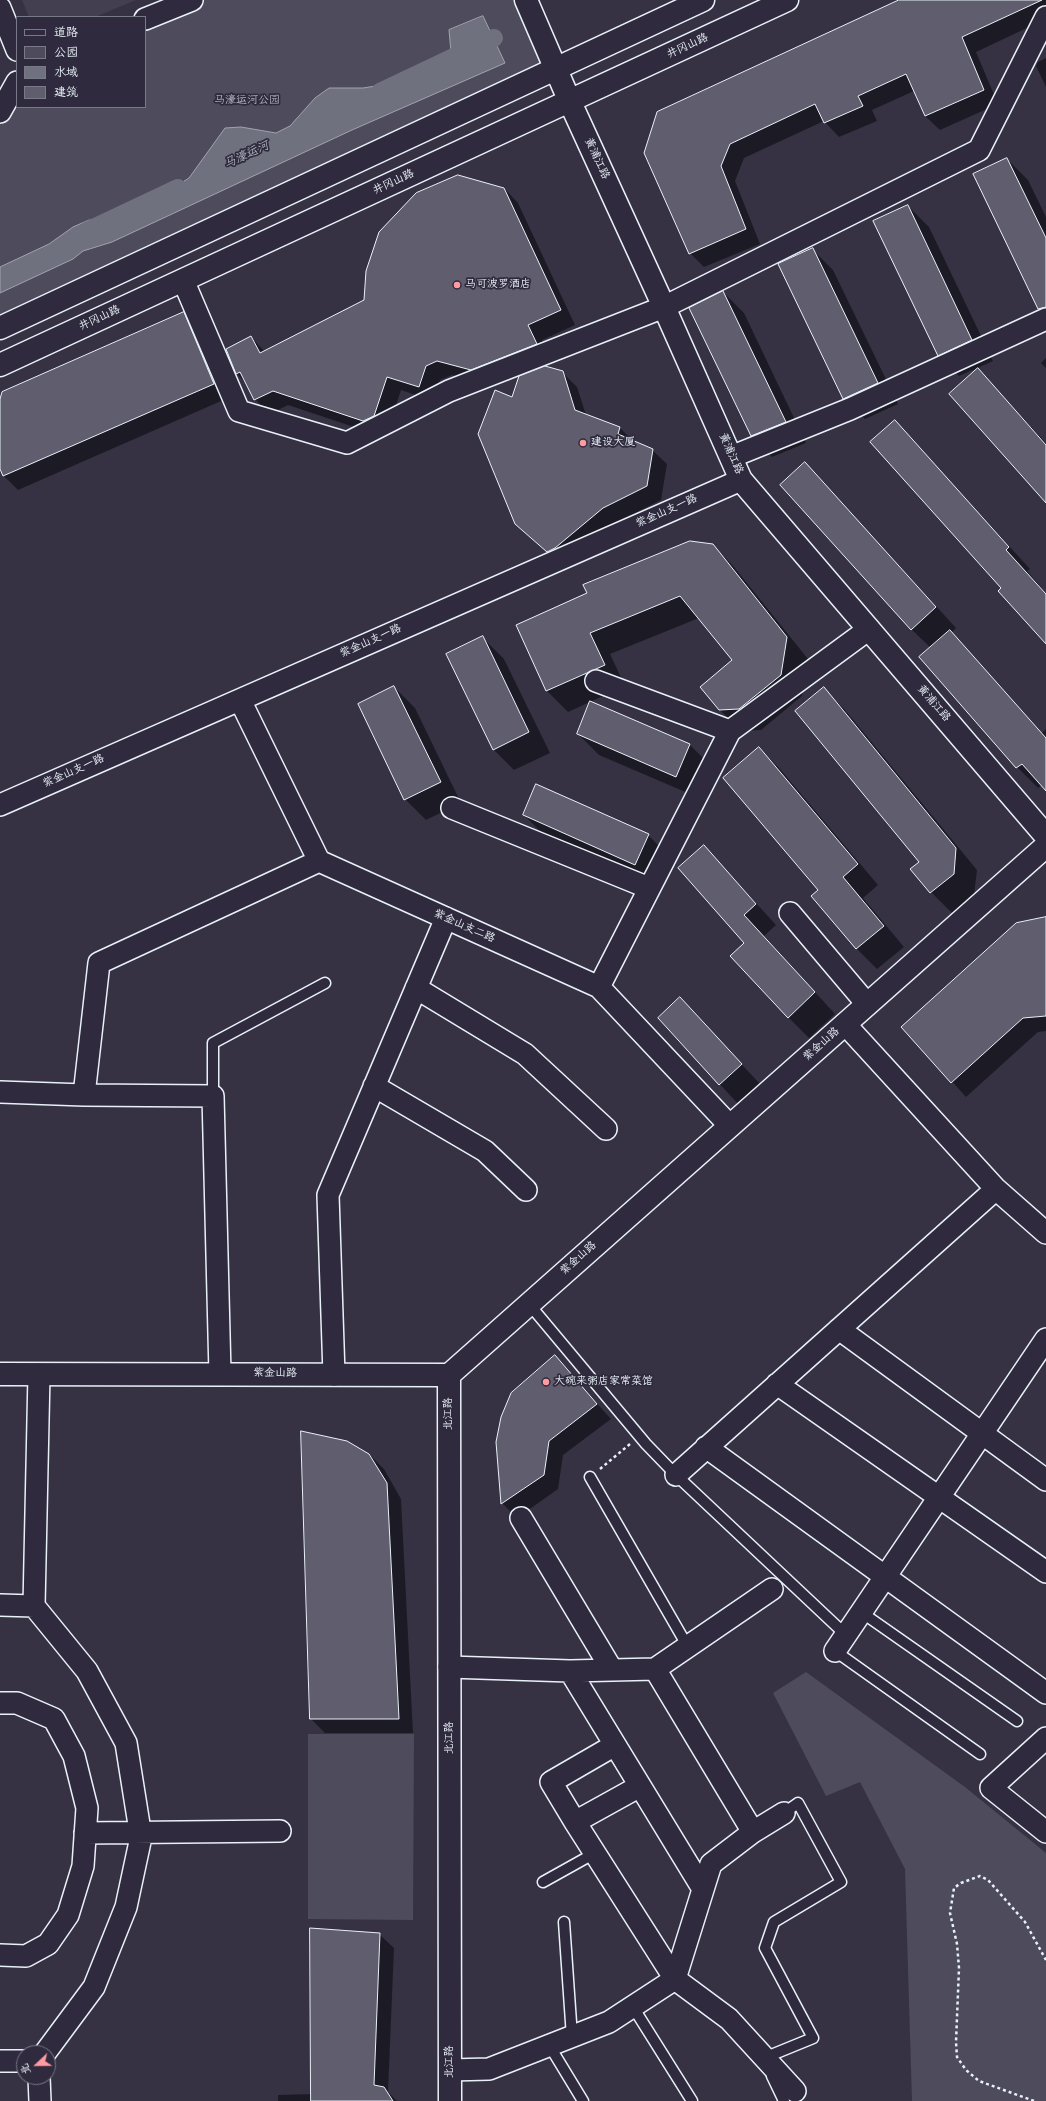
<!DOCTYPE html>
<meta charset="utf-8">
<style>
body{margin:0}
#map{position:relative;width:1046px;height:2101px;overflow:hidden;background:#363244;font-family:Kalam,"LXGW WenKai TC",sans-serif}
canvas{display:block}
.legend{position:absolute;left:16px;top:16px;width:130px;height:92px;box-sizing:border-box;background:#2f2a3d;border:1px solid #797a88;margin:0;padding:5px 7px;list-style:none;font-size:12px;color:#e8f1f8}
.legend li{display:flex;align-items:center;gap:8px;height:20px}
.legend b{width:20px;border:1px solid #797a88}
.north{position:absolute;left:16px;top:2045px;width:40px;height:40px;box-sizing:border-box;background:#2f2a3d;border:1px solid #797a88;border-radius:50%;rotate:248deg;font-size:11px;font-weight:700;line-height:16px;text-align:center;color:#e8f1f8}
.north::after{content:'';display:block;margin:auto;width:14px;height:18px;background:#ff9aa2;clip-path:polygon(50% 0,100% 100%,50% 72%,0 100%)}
</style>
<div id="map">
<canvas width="1046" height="2101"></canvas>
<ul class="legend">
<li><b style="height:5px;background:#2f2a3d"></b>道路</li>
<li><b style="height:11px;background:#4d4b5c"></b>公园</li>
<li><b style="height:11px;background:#70717f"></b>水域</li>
<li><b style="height:11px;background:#605e6e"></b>建筑</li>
</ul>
<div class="north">北</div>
</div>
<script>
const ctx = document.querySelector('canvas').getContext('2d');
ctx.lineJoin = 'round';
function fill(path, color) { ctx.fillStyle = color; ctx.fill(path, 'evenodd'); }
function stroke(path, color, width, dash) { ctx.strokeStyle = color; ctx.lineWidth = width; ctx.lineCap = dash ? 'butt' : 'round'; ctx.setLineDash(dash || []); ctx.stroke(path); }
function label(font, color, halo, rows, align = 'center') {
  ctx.font = font + ' Kalam,"LXGW WenKai TC",sans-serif'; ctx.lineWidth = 3.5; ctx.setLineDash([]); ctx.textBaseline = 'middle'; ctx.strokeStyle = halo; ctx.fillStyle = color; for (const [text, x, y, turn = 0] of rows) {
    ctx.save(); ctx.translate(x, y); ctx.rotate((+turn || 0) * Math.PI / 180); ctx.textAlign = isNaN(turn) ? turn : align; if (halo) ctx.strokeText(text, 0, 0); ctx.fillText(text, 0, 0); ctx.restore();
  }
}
fill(new Path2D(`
 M22 0H136L95 17H29Z`), '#433f51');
fill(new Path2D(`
 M192 0H526L555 69 0 329V112L17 82V107H145V19Z
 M806 1672 965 1787 1046 1853V2101H912L905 1869 860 1782 826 1796 773 1693Z
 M308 1734H414L413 1920 308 1919Z`), '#4d4b5c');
const water = new Path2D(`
 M483 16 505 63 352 130 112 242 83 251 73 259 0 293V267L49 244 73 227 89 220 108 221 161 196 189 178 225 128 241 127 276 133 290 126 315 98 329 88H363L401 82 439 64 451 52 449 30Z`);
fill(water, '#70717f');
stroke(water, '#a0a4af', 1);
fill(new Path2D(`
 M900 0H1046V19L976 52 998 104 940 130 925 116 914 91 872 110 877 121 839 137 824 121 744 158 735 181 760 244 704 267 690 253 645 153Z
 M1046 58V87L1036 66 1038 62Z
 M1007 159 1028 180 1046 217V316L1038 308Z
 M504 188 518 203 575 325 542 340 550 358 486 384 452 375 440 380 433 401 401 390 388 430 378 435 288 405 270 414 255 399 247 384 237 374 227 349 251 337 265 352 365 301Z
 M908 206 929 227 993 361 959 376 938 355Z
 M812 249 833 270 898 404 865 419 844 398Z
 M723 292 744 313 806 443 772 457 751 436Z
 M183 313 198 328 228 398 18 490 4 476 0 467V402Z
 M1046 358V368L1041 363Z
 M978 370 1046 443V501Z
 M562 372 577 387 586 415 620 428 634 442 652 450 667 464 661 500 617 522 569 563 562 566 515 523 512 398Z
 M895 421 1030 569 1027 571 1046 593V642L1003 588Z
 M805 463 956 628 951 633 1042 733 1046 729V788L1042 785 1038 788 1017 767 920 657 931 648 911 629Z
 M713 545 734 567 808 659 802 696 761 730 741 731 719 709 733 660 699 618 610 654 625 686 568 712 547 691 517 625Z
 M483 638 504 659 550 753 514 770 493 749Z
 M394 687 415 708 461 803 426 820 405 799Z
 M824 689 845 710 977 870 974 895 952 913 931 892 920 862Z
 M591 703 690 745 711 766 697 797 599 755 578 734Z
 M759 748 780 769 878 885 863 898 904 947 877 969 856 948 819 890Z
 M524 815 648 835 669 856 656 886 545 836Z
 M704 846 776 925 764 936 835 1014 809 1038 788 1017 745 943Z
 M1046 918V1031L1038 1032 966 1097 903 1027Z
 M680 999 762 1086 740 1106 659 1019Z
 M555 1357 611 1419 563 1455 558 1489 517 1518 502 1503 497 1442Z
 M369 1454 384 1469 401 1499 413 1733H325L311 1719Z
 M379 1934 394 1948 388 2092 397 2101H278V2095L312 2094Z`), '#0007');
stroke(new Path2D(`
 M380 92 494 38
 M87 231 178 188`), '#70717f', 18);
const building = new Path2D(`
 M899 0H1042L962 37 984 90 925 116 906 74 858 96 863 106 824 123 815 104 730 144 721 166 746 229 689 254 644 153 657 112Z
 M1007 158 1046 238V307L1038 309 973 174Z
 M458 175 504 188 561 310 528 325 537 344 471 370 437 361 426 366 419 387 387 377 374 416 363 421 273 391 254 400 240 372 236 374 226 349 251 336 260 353 364 300 366 271 379 232 416 193Z
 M908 205 972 340 938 356 873 221Z
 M813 248 878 383 843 399 778 264Z
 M723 291 786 422 751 436 689 308Z
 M184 312 214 384 3 476 0 469V399L2 392Z
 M545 366 563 371 575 410 620 427 618 434 653 449 647 486 603 508 555 548 547 552 515 524 478 434 495 390 512 397 519 376Z
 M978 368 1046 445V503L949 394Z
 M895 420 1009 547 1006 550 1046 594V644L998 591 1001 588 870 442Z
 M805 462 936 607 911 630 780 485Z
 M690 541 713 544 787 637 781 675 739 709 719 710 700 687 732 660 680 596 590 633 605 665 546 691 516 625 587 593 583 585Z
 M950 630 1046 738V791L1022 764 1016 768 919 657Z
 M483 636 529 732 493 750 446 654Z
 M394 686 441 782 404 800 358 704Z
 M824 687 956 848 954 874 930 893 910 869 919 862 795 711Z
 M590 701 690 744 676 777 577 734Z
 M759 747 858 864 843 877 884 926 856 949 811 896 818 890 723 778Z
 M536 784 649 834 635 865 523 815Z
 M704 845 756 904 744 915 815 992 788 1018 730 956 744 943 678 868Z
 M1046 917V1016L1023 1018 951 1083 901 1027 1016 923Z
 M680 997 742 1064 719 1085 658 1018Z
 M555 1355 597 1404 549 1441 544 1475 501 1504 496 1442 501 1417 511 1393Z
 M301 1431 347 1441 369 1454 387 1483 399 1719H310Z
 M310 1928 380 1933 374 2085 384 2087 393 2101H311Z`);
fill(building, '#605e6e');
stroke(building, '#e8f1f8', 1);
const service = new Path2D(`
 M213 1096V1043L325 983
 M529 1304 646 1444 676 1475 846 1635
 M590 1477 688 1647
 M861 1612 1017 1721
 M835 1651 980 1754
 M543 1882 595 1853
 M564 1922 572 2037
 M633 2007 692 2101
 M549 2045 583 2101
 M764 2058 813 2038 765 1948 774 1922 841 1882 798 1803 784 1813
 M772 2076 784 2101`);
const minor = new Path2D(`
 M0 8 17 50
 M145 19 192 0
 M0 112 17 82
 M183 280 239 411 347 443 449 391 664 307 979 150 1046 17
 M731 457 850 409 1046 319
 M596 681 730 731
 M240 700 319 861 599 987 730 1126
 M0 805 741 480
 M452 808 649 888
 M790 913 867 1004
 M599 987 730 731 869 629
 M416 988 525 1054 606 1129
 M845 1024 996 1189 1046 1233
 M374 1086 485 1151 526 1190
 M0 1092 84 1095 99 963 319 861
 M84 1095 213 1096 220 1374
 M839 1329 1046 1480
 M39 1374 34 1606 87 1671 126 1743 141 1837 126 1907 94 1987 45 2053
 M334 1375 328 1195 446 918
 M777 1384 1046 1572
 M706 1447 1046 1693
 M676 1475 996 1189
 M521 1518 612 1670
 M0 1605 34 1606
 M835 1651 1046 1339
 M449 1667 570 1671 703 1889
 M655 1669 753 1832
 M570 1671 655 1669 772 1589
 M0 1703H17L54 1719 74 1756 87 1808 83 1866 68 1915 48 1944 26 1956 0 1955
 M1046 1738 991 1788 1046 1832
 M640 1786 575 1822 675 1979 729 2019 795 2091
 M575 1822 551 1782 615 1745
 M85 1833 280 1831
 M0 2061H24
 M450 2070 489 2069 609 2022 675 1979 711 1864 753 1832 784 1813
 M39 2077 40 2101`);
const tertiary = new Path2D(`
 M526 0 570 102 664 307 741 480 1046 836
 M0 1374 449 1375 1046 846
 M449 1375 450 2101`);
const secondary = new Path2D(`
 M0 328 703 0
 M0 365 787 0`);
stroke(service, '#e8f1f8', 13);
stroke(minor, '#e8f1f8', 24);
stroke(tertiary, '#e8f1f8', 25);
stroke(secondary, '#e8f1f8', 25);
stroke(new Path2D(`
 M600 1469 630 1444
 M1034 2101 979 2081 966 2070 957 2057 956 2042 959 1968 957 1944 950 1913 954 1888 961 1883 980 1876 988 1880 1025 1922 1046 1960`), '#e8f1f8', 2.5, [3, 3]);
stroke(service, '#2f2a3d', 10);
stroke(minor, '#2f2a3d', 21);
stroke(tertiary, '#2f2a3d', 22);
stroke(secondary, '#2f2a3d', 22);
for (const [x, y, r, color] of [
 [457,285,4,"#ff9aa2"],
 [583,443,4,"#ff9aa2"],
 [546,1382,4,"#ff9aa2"]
]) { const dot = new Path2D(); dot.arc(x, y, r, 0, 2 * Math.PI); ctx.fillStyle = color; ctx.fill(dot); stroke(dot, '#2f2a3d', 1.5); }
label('11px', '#e8f1f8', '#2f2a3d', [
 ["井冈山路",688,47,-25],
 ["黄浦江路",596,159,65],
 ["井冈山路",394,183,-25],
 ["井冈山路",100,319,-25],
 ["黄浦江路",730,454,66],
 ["紫金山支一路",667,512,-24],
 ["紫金山支一路",371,642,-24],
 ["黄浦江路",933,704,49],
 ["紫金山支一路",74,772,-24],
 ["紫金山支二路",464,927,24],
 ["紫金山路",822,1045,-42],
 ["紫金山路",579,1259,-42],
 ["紫金山路",275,1374,1],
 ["北江路",449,1414,-90],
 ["北江路",450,1738,-90],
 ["北江路",450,2062,-90]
]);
label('11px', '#b2b7c1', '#2f2a3d', [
 ["马濠运河公园",247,101]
]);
label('11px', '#e8f1f8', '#2f2a3d', [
 ["马可波罗酒店",465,285],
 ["建设大厦",591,443],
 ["大碗来粥店家常菜馆",554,1382]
], 'left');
label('italic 12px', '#b2b7c2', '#2f2a3d', [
 ["马濠运河",247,156,-25]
]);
</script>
